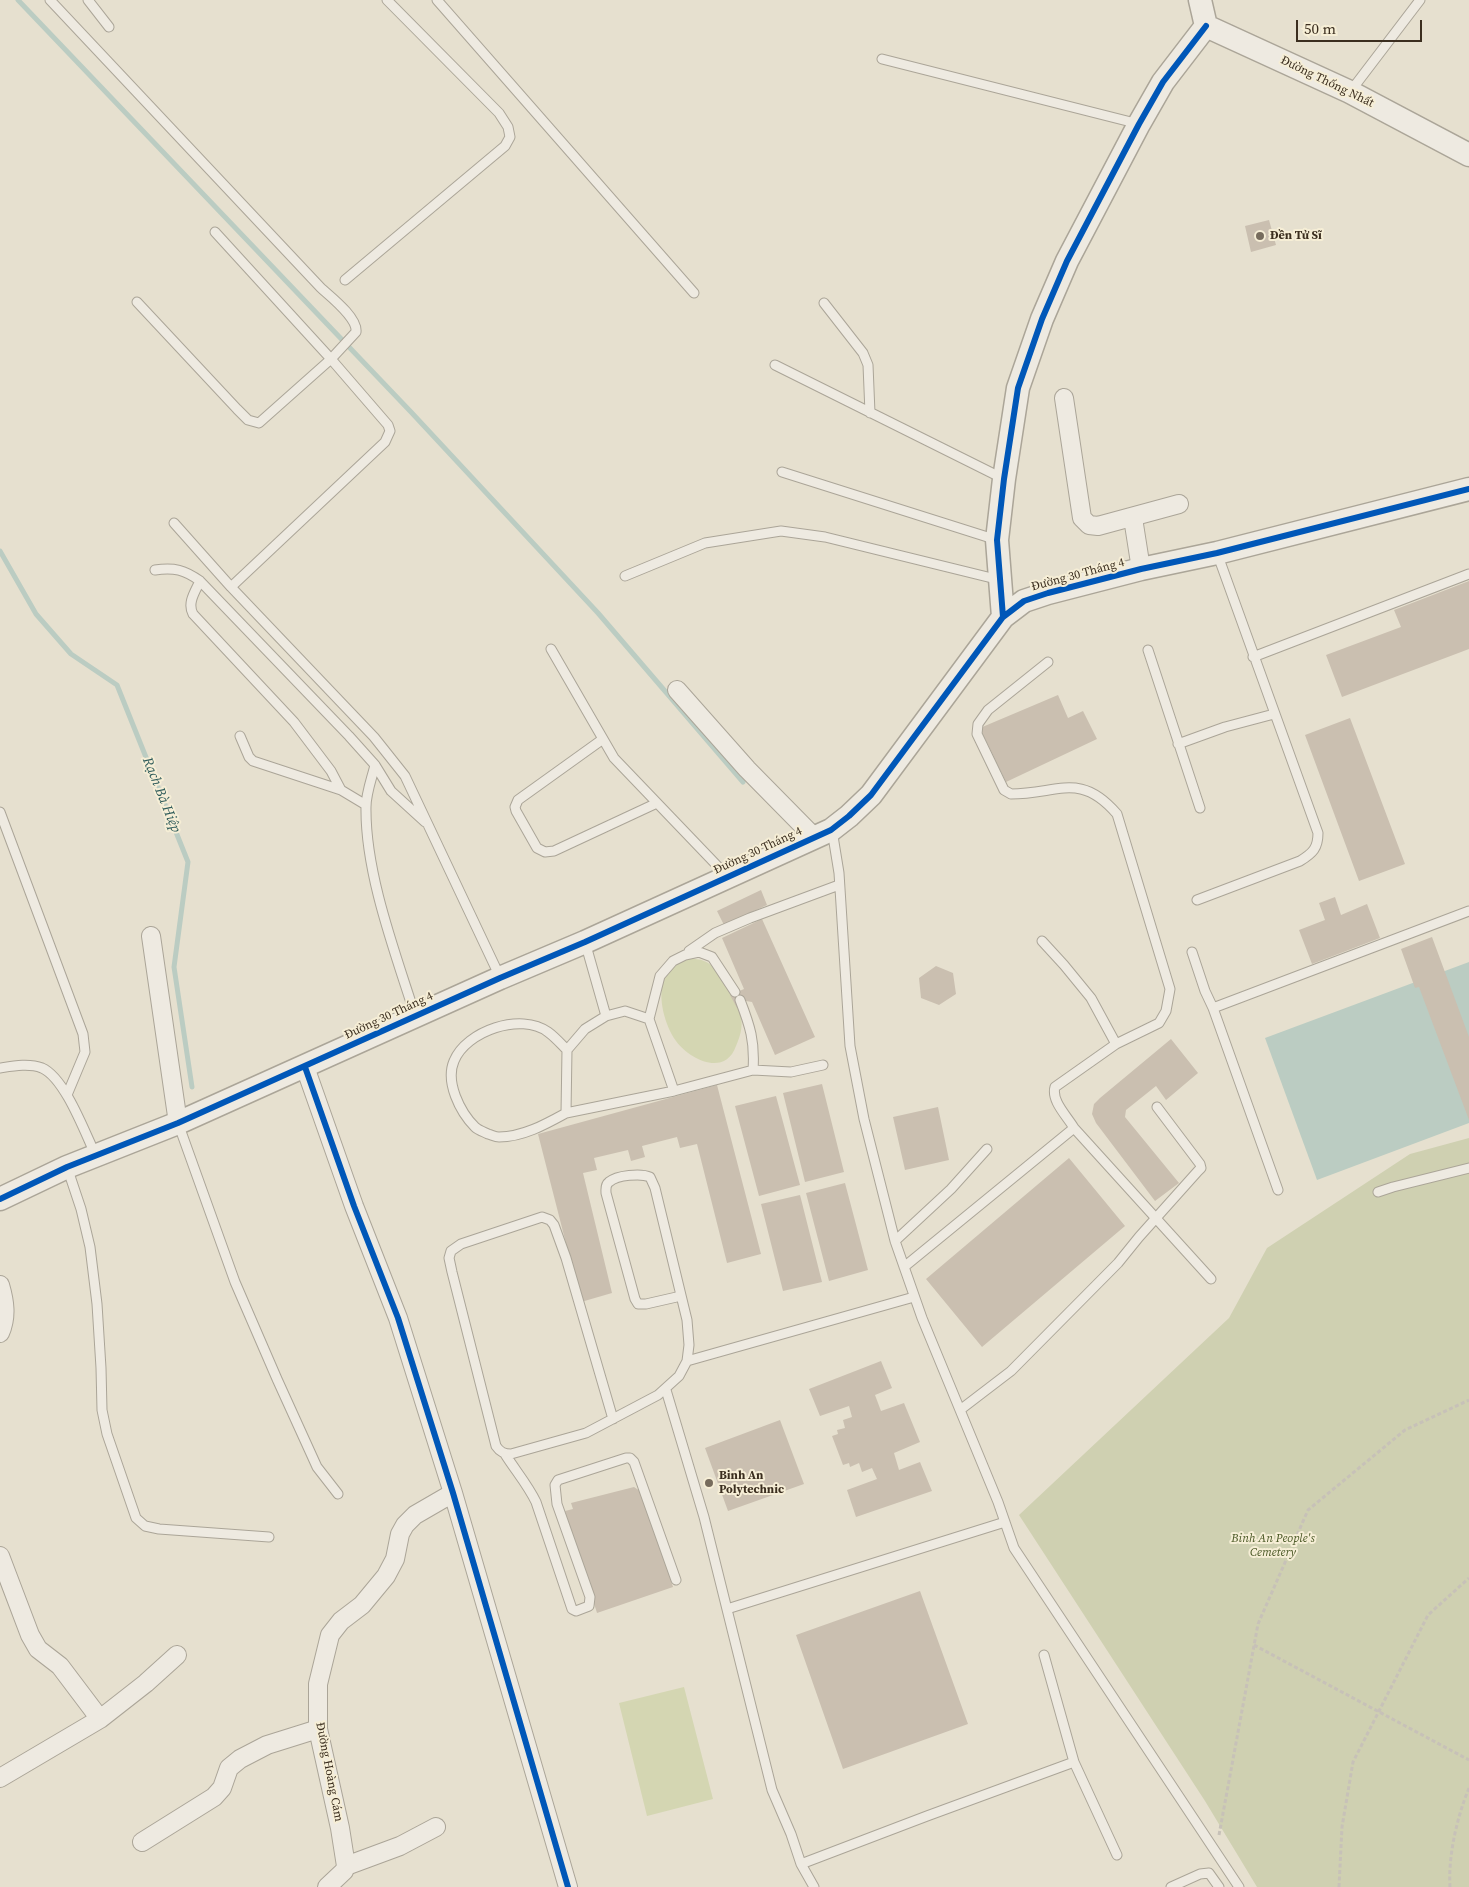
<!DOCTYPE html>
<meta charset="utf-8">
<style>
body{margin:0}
#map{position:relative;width:1469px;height:1887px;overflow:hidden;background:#e6e0cf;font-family:"Source Serif 4",serif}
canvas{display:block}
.scale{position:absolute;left:1296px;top:20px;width:126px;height:22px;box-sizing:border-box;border:2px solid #3b2e1f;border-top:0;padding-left:6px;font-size:15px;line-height:18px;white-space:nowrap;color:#3b2e1f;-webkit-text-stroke:4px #f6eed6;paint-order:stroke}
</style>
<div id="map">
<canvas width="1469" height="1887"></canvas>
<div class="scale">50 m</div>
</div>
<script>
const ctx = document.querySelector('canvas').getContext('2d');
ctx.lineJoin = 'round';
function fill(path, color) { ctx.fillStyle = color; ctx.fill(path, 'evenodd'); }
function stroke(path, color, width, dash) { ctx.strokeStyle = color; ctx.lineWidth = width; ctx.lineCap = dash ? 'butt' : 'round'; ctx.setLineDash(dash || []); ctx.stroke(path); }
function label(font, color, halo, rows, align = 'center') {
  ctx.font = font + ' "Source Serif 4",serif'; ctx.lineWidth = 4; ctx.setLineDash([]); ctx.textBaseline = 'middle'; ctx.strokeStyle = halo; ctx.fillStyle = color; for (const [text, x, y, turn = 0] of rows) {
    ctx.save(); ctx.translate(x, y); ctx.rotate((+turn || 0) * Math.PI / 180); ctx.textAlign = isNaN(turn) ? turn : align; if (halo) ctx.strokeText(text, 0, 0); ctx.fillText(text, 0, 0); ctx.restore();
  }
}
fill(new Path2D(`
 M689 958C694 959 700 959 704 961 722 968 737 999 741 1017 743 1027 740 1037 736 1046 725 1077 690 1060 676 1041 665 1026 657 997 664 979 668 967 678 962 689 958Z
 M684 1687 713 1799 647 1816 619 1703Z`), '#d4d6b2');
fill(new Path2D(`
 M1469 1138V1887H1257L1205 1801 1019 1515 1229 1318 1267 1248 1410 1154Z`), '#cfd0b1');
fill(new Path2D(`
 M1469 962V1123L1317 1180 1265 1038Z`), '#bbccc2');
stroke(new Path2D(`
 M18 0 411 412 598 613 743 782
 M0 551 36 614 71 654 117 685 188 862 174 967 192 1087`), '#bbccc2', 5);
fill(new Path2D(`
 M1269 220 1276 245 1251 252 1245 226Z
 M1469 581V649L1342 697 1326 655 1401 627 1394 610Z
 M1058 695 1068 718 1083 711 1097 739 1006 782 980 728Z
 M1350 718 1405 864 1359 881 1305 735Z
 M761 890 767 905 724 925 717 911Z
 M1335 897 1341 915 1367 904 1380 938 1312 964 1299 930 1325 920 1319 903Z
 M762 919 815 1037 775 1055 752 1002 740 1000 737 1008 730 995 744 989 722 938Z
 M1432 937 1469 1037V1120L1419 987 1415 988 1401 949Z
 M936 966 953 973 956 994 939 1005 921 998 919 978Z
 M1171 1039 1198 1073 1166 1100 1156 1086 1126 1110 1125 1117 1179 1183 1155 1201 1096 1123 1092 1114 1094 1104 1100 1098Z
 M822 1084 844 1172 805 1182 783 1093Z
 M717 1085 761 1254 727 1263 697 1144 680 1148 677 1137 642 1146 645 1157 631 1161 628 1150 594 1158 597 1170 583 1173 612 1293 581 1302 538 1134Z
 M776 1096 800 1185 759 1196 735 1106Z
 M938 1107 949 1160 905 1170 893 1117Z
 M1069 1158 1125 1226 982 1347 926 1279Z
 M845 1183 868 1270 829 1281 806 1193Z
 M800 1195 822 1282 783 1291 761 1204Z
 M881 1361 892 1388 875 1395 881 1411 904 1403 920 1442 894 1453 899 1470 920 1462 932 1491 856 1517 847 1490 877 1479 872 1468 862 1472 859 1463 850 1467 849 1463 843 1465 832 1436 838 1434 837 1430 845 1428 843 1420 852 1417 849 1406 820 1416 809 1389Z
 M780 1420 804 1484 728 1511 705 1448Z
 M634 1487 643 1493 673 1587 597 1613 565 1511 573 1509 571 1503Z
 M920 1591 968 1724 843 1769 796 1635Z`), '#cabfb0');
const service = new Path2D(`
 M50 0 321 288C331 297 358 318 356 332L331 359 259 423 248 420 237 409 137 302
 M88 0 109 27
 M437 0 694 293
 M882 59 1139 124
 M1350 92 1420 0
 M215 232 331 359 388 425 390 431 385 442 231 587
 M345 280 505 146 510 137 508 127 499 113 387 0
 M824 303 863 353 868 365 870 413
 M775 365 1004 479
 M782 472 997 540
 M174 523 231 587 374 737 405 776 500 977
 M155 570C174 567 185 570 200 581L349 736 375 765 391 791 425 822
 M625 576 705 543 781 531 825 537 1000 580
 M200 581C195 592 187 603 193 614L294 722 331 771 341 790
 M551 649 614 758 728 877
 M1148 650 1200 808
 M1253 657 1469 574
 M240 736 249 757 253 761 341 790 366 805
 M603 739 518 800 515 807 516 811 537 848 545 852 554 851 657 803
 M1178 744 1225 727 1274 714
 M375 765C372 778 366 793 366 807 365 873 395 952 415 1015
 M0 812 83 1034 85 1052 67 1095
 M832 830 839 873 850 1046 864 1119 895 1241 922 1318 998 1502 1014 1548 1239 1887
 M1197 900 1300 861C1313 853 1318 848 1318 833L1217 553
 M1042 941 1064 965 1091 998 1116 1044
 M689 951 715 933 750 918 839 885
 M1192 952 1205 991 1213 1008 1469 911
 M1213 1008 1278 1190
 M606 1016 625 1011 649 1019
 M567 1050C561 1044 555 1037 548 1032 521 1012 466 1031 454 1061 445 1082 460 1112 475 1127 478 1130 484 1132 488 1134 492 1135 495 1137 499 1137 523 1137 546 1124 566 1113L567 1050 585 1029 606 1016 585 942
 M0 1068C13 1066 29 1063 42 1068 65 1078 85 1133 96 1156
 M753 1070 791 1072 823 1065
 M674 1091 649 1019 660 976 673 961 685 955 699 952 712 957 735 992
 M566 1113 674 1091 753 1070C755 1041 750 1026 740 1000
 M178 1123 235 1282 277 1379 317 1467 338 1494
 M1074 1128 1211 1279
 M67 1167 81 1209 90 1247 97 1304 101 1368 102 1410 107 1434 136 1518 145 1526 159 1529 269 1537
 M1378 1192 1393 1187 1469 1168
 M895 1241 951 1189 987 1149
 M904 1267 1074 1128C1067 1116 1051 1101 1055 1087L1116 1044 1159 1023 1166 1011 1170 989 1117 814C1080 771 1058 794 1011 794L1004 790 977 734 978 724 988 710 1048 662
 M687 1361 914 1297
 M666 1390 704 1517 772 1790 791 1834 801 1864 814 1887
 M960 1410 1011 1371 1118 1263 1139 1237 1198 1171 1201 1168 1200 1164 1157 1107
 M613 1419 566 1258 554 1225 550 1220 542 1217 461 1244 451 1251 449 1258 452 1272 496 1446C500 1452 504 1454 511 1454L586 1433 658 1395 679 1376 687 1361 689 1345 687 1320 655 1188 650 1177C641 1173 617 1175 609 1182 605 1185 606 1189 606 1193L635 1299 638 1304H646L681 1296
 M505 1454C515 1470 528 1485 536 1502L572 1609 576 1611 589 1606 590 1597 557 1504 555 1485 558 1480 626 1458H630L634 1462 676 1580
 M727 1609 1005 1522
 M1044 1655 1074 1762 1117 1855
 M801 1864 927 1816 1074 1762
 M1171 1887 1200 1874 1209 1873 1219 1887`);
const minor = new Path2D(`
 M1064 398 1082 518 1089 525 1098 526 1179 504
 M1133 518 1141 569
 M677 690 747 769 814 837
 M151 936 178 1123
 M305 1067 354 1206 398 1318 453 1493 568 1887
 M0 1285C5 1302 7 1317 0 1333
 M0 1556 30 1635 38 1649 60 1666 100 1719 0 1778
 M100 1719 146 1683 177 1655
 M142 1842 214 1797 222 1788 229 1768 240 1759 267 1745 318 1729
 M346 1866 400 1846 436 1827
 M327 1887 344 1871 346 1866 340 1828 318 1729V1684L330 1635 341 1621 362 1605 386 1576 395 1559 400 1534 405 1525 415 1515 453 1493`);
const tertiary = new Path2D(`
 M1200 0 1206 26
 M1206 26 1350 92 1469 155
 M1003 617 997 540 1004 479 1018 388 1042 319 1067 261 1139 124 1163 82 1206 26
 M0 1199 67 1167 178 1123 500 978 585 942 831 830 849 816 871 795 1003 617 1024 601 1048 593 1141 569 1217 553 1469 489`);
stroke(service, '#aba598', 11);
stroke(minor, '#aba598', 20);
stroke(tertiary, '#aba598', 25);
stroke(new Path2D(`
 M1254 1645 1469 1760
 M1219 1835 1258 1624 1308 1510 1405 1430 1469 1400
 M1339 1887 1342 1827 1353 1762 1428 1615 1469 1578
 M1450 1887C1448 1856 1457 1817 1469 1788`), '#c7c1b8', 3, [4, 2.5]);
stroke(service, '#eeeae1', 9);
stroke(minor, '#eeeae1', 18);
stroke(tertiary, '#eeeae1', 22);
stroke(new Path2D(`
 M1003 617 997 540 1004 479 1018 388 1042 319 1067 261 1139 124 1163 82 1206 26
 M305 1067 354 1206 398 1318 453 1493 568 1887
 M0 1199 67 1167 178 1123 500 978 585 942 831 830 849 816 871 795 1003 617 1024 601 1048 593 1141 569 1217 553 1469 489`), '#0057b8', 6);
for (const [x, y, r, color] of [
 [1260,236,5,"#776c5d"],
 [709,1483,5,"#776c5d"]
]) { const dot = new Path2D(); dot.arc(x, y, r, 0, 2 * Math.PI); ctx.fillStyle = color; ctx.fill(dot); stroke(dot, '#f6eed6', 2); }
label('12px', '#3b2e1f', '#f6eed6', [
 ["Đường Thống Nhất",1327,82,26],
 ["Đường 30 Tháng 4",1078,575,-15],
 ["Đường 30 Tháng 4",758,851,-25],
 ["Đường 30 Tháng 4",389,1016,-25],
 ["Đường Hoàng Cám",329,1772,79]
]);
label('bold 12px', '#3b2e1f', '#f6eed6', [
 ["Đền Tử Sĩ",1270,236],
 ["Binh An",719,1476],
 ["Polytechnic",719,1490]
], 'left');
label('italic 12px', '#4a5825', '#f6eed6', [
 ["Binh An People's",1273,1539],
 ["Cemetery",1273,1553]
]);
label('italic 14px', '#2e5b5a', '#f6eed6', [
 ["Rạch Bà Hiệp",161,795,68]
]);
</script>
